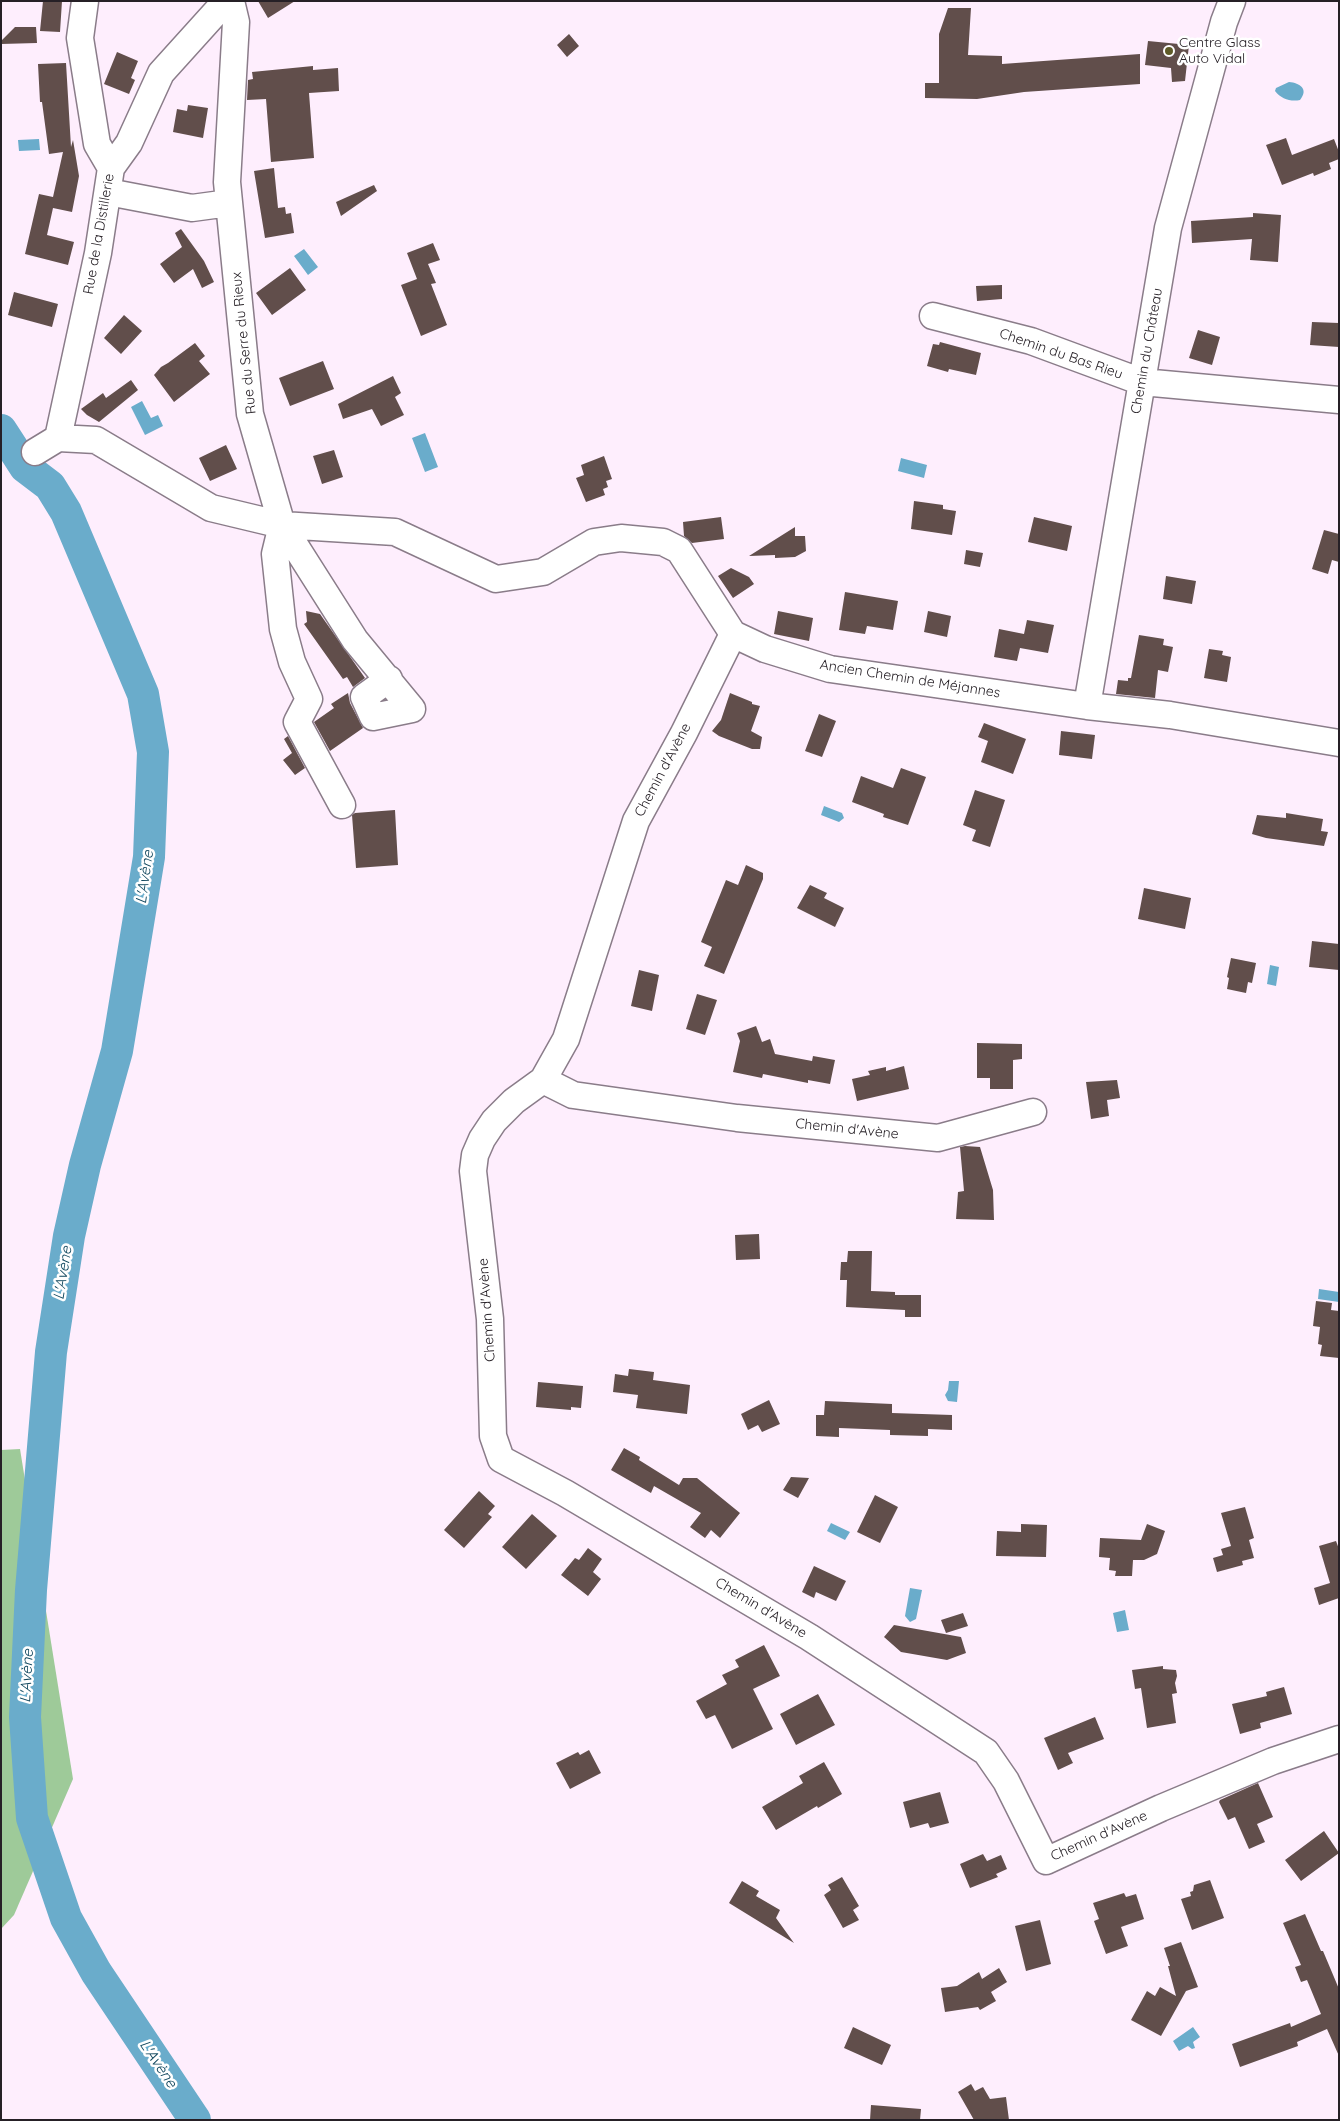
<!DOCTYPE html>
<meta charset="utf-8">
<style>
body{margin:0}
#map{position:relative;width:1340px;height:2121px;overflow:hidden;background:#feeefd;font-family:Quicksand,sans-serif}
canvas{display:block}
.frame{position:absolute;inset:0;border:2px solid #262026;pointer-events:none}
</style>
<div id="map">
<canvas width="1340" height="2121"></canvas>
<div class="frame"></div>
</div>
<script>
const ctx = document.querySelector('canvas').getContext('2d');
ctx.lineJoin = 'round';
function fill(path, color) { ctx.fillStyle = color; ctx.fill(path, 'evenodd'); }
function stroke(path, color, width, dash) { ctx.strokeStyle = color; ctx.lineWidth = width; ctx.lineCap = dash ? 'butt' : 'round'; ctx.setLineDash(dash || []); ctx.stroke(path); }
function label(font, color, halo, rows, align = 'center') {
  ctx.font = font + ' Quicksand,sans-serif'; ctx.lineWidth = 5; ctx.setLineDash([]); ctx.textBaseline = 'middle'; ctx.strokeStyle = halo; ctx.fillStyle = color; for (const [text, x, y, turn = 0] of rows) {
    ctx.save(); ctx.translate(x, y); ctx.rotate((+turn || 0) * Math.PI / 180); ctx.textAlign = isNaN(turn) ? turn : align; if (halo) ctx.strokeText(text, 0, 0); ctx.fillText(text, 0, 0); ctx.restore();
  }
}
fill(new Path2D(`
 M20 1449 73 1779 14 1915 1 1929V1450Z`), '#9eca99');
fill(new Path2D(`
 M1289 82C1300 83 1309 89 1300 100 1291 102 1281 99 1275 91L1276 88Z
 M39 139 40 150 19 151 18 140Z
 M304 249 318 267 308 275 294 256Z
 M142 401 151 418 158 415 163 426 145 435 131 407Z
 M425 433 438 467 425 472 412 438Z
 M901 458 927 465 924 478 898 471Z
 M824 806 842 813 844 818 839 822 821 815Z
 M1270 965 1279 967 1276 986 1267 984Z
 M1319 1289 1339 1292V1302L1318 1299Z
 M949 1381H959L957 1402 948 1401 945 1395 948 1390Z
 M831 1523 850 1532 845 1540 827 1531Z
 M910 1588 922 1590 916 1619 910 1622 905 1616Z
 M1125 1610 1129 1630 1117 1632 1113 1613Z
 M1193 2027 1200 2037 1193 2042 1195 2048 1192 2049 1188 2046 1179 2051 1173 2041Z`), '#6aaccb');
stroke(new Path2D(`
 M1 430 25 467 50 486 66 512 143 694 153 752 149 857 117 1051 85 1165 69 1236 51 1352 31 1590 25 1717 32 1818 66 1918 96 1972 195 2120`), '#6aaccb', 32);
fill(new Path2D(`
 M43 1H62L60 32 40 31Z
 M258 1H295L268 18Z
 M948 8H971L968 55 1002 56V64L1140 54V84L1024 92 977 99 925 98V83H939V34Z
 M15 27H36L37 43 1 44V41Z
 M569 34 579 46 567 57 557 45Z
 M1148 41 1189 45 1185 81 1172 82 1171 68 1145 65Z
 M117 52 138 61 131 78 135 80 129 94 104 84Z
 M66 63 71 147 73 140 79 176 72 212 53 208 47 235 74 242 68 265 25 254 39 194 53 197 63 152 49 154 42 102H40L38 64Z
 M313 66V70L338 68 339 91 309 93 314 158 271 162 266 99 247 100 248 80 253 79 252 72Z
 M188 105 208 108 203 138 173 132 177 109 187 111Z
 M1286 138 1292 155 1334 139 1339 152V159L1329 163 1331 169 1314 176 1313 173 1282 185 1266 145Z
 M274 168 278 208 285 207 286 214 291 213 294 233 265 238 254 171Z
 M374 185 377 191 341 216 336 202Z
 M1253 213 1281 215 1278 262 1250 260 1252 239 1192 243 1191 221 1253 217Z
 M181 229 204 261 214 282 202 288 193 269 174 283 160 264 182 247 175 233Z
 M433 243 440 260 428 264 436 283 431 284 447 325 421 336 401 285 417 279 407 253Z
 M290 268 306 290 272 315 256 293Z
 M1002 285V299L977 301 976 286Z
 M14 292 58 304 52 327 8 315Z
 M124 315 142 331 121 354 104 338Z
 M1312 322 1339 323V347L1310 345Z
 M1198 330 1220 337 1212 365 1189 358Z
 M940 342 981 353 976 375 949 369 948 372 927 366 933 344 939 345Z
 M195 343 205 356 199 361 210 374 174 402 154 375 161 367 168 363Z
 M323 361 334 389 290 406 279 378Z
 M393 376 401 393 395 397 404 415 381 426 372 409 343 419 338 404Z
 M131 380 138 390 99 422 87 415 81 409 103 393 106 398Z
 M226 445 237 469 210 481 199 458Z
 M334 450 343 477 322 484 313 456Z
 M604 456 612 479 606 481 608 487 603 489 605 495 586 502 576 478 584 475 581 465Z
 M914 501 943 505V509L956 511 952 535 911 529Z
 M721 517 724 539 692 543 684 536 683 522Z
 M1034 517 1072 526 1067 551 1028 542Z
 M795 527V536H805L806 551 795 557 775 558V555L749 556Z
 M1324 530 1339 534V562L1332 560 1328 574 1312 569Z
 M966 550 983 553 980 567 964 564Z
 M731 568 749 577 754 584 733 598 718 576Z
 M1166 576 1196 581 1192 604 1163 599Z
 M845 592 898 601 893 630 867 626 865 634 839 630Z
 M306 611 320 614 365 678 353 687 347 677 343 679 304 624 307 622Z
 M778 611 813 618 809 641 774 634Z
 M928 611 951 616 947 637 924 632Z
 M1027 620 1054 625 1048 653 1020 648 1017 661 994 657 999 629 1024 634Z
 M1139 635 1164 639 1163 645 1173 647 1168 672 1158 670 1155 698 1116 694 1118 680 1128 681V678H1131Z
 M1209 649 1223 651 1222 655 1231 657 1227 682 1204 678Z
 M348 693 350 703 363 728 330 751 314 722 334 708 331 704Z
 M730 693 752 702V704L760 706 751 731 762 737 760 749H752L719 736 712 731 721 720Z
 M819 714 836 721 822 757 805 751Z
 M984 723 1026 739 1013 774 981 762 988 741 978 737Z
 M1061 731 1095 735 1092 759 1059 755Z
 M288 736 305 768 295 775 283 760 292 753 284 739Z
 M901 768 926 777 908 825 883 817 884 814 852 802 861 776 893 788Z
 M975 790 1005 800 990 847 972 841 976 830 963 825Z
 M395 810 398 865 356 868 352 815 355 813Z
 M1286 813 1323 819 1321 831 1328 832 1324 846 1266 838 1252 834 1257 815 1286 818Z
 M746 865 763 873V879L724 974 704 966 712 947 701 942 726 880 738 885Z
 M810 885 827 893 824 898 844 908 835 927 797 908Z
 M1144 888 1191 898 1185 929 1138 919Z
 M1312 941 1339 944V970L1309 967Z
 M1231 958 1256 963 1252 983 1248 982 1246 993 1227 989 1229 978 1227 977Z
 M639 970 659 975 652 1011 631 1006Z
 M697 994 717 1000 705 1035 686 1029Z
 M756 1026 762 1042 770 1039 775 1054 812 1061 813 1056 835 1060 830 1084 808 1080V1083L763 1074 762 1078 733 1072 740 1041 737 1033Z
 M977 1043 1022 1044V1059L1013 1060V1089H990V1078H977Z
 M904 1066 909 1089 857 1101 852 1079 870 1075 868 1071 886 1067V1071Z
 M1117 1080 1120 1098 1107 1100 1109 1116 1091 1119 1086 1082Z
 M965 1146 980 1147 993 1190 994 1220 956 1219 958 1192 964 1191 960 1147Z
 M759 1234 760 1259 736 1260 735 1235Z
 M848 1251H872L871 1291 895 1292V1295H921V1317H905V1310L846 1307 847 1280H840L841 1262H847Z
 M1316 1301 1332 1303 1331 1310 1339 1311V1358L1320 1356 1322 1345 1318 1344 1320 1327 1313 1326Z
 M629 1369 654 1372 653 1380 690 1385 687 1414 636 1408 638 1395 613 1392 615 1374 628 1376Z
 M538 1382 583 1386 581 1408 571 1407V1410L536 1407Z
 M769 1400 780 1424 762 1432 758 1425 748 1430 741 1414Z
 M825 1401 892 1404V1413L952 1415V1430L928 1429V1436L890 1435V1430L839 1428V1437L816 1436V1415H824Z
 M624 1448 640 1457 639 1460 679 1485 683 1478H697L740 1513 720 1538 711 1530 705 1538 690 1527 701 1513 654 1486 651 1493 611 1470Z
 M791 1477 809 1478 798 1498 783 1490Z
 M479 1491 495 1506 488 1514 492 1517 464 1548 444 1530Z
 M875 1495 898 1507 880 1543 857 1532Z
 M1245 1507 1254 1538 1249 1540 1254 1558 1242 1561 1243 1565 1217 1572 1213 1558 1223 1555 1221 1549 1231 1546 1221 1513Z
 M532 1514 557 1536 526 1569 502 1547Z
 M1021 1524 1047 1525 1046 1557 996 1556 997 1531 1021 1532Z
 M1147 1524 1165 1531 1157 1554 1144 1560H1133L1132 1576H1115L1116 1571 1109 1570 1110 1558 1099 1557 1100 1538 1141 1540Z
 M1336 1541 1339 1549V1598L1319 1605 1314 1588 1330 1583 1319 1546Z
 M588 1548 602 1559 593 1572 601 1579 588 1596 561 1575 575 1558 579 1560Z
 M814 1566 846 1581 836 1601 816 1592 814 1598 802 1592Z
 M963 1613 968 1626 946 1633 941 1620Z
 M894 1625 961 1637 966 1653 947 1660 901 1652 884 1637Z
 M764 1645 780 1676 753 1689 773 1729 732 1749 715 1715 706 1719 696 1701 727 1684 722 1675 739 1667 735 1660Z
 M1163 1666V1669L1176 1670 1177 1676 1175 1683 1177 1693 1172 1694 1176 1723 1147 1728 1141 1688 1135 1689 1132 1670Z
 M1284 1687 1292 1714 1260 1723 1261 1728 1240 1734 1232 1704 1267 1696 1266 1692Z
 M818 1694 835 1725 796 1745 780 1714Z
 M1095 1717 1104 1739 1068 1753 1073 1763 1058 1770 1044 1738Z
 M589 1750 601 1773 570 1789 556 1763 578 1752 580 1755Z
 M824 1762 842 1794 818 1808 817 1806 776 1830 762 1807 803 1783 799 1776Z
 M1258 1783 1273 1817 1257 1824 1265 1842 1249 1849 1235 1817 1228 1820 1219 1802 1220 1800Z
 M940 1792 949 1823 930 1828 928 1823 910 1828 903 1802Z
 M1324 1831 1339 1853 1301 1881 1285 1860Z
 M983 1854 987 1861 1001 1855 1007 1869 996 1874 998 1877 970 1888 960 1864Z
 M842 1877 859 1906 853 1910 859 1920 843 1928 824 1895 831 1890 828 1885Z
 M1210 1880 1224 1918 1192 1930 1181 1899 1191 1896 1190 1892 1193 1891 1194 1885Z
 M742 1881 759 1891 756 1896 780 1910 776 1918 794 1943 729 1903Z
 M1124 1893 1126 1897 1136 1894 1144 1919 1121 1927 1128 1946 1106 1954 1094 1921 1099 1919 1093 1903Z
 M1305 1914 1321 1951H1323L1339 1989V2056L1327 2029 1297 2042 1298 2046 1240 2067 1232 2044 1290 2023 1291 2027 1321 2014 1307 1980 1301 1982 1295 1967 1301 1965 1283 1923Z
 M1040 1920 1051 1964 1026 1971 1015 1926Z
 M1181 1942 1198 1987 1186 1991 1161 2036 1131 2020 1147 1991 1155 1996 1160 1987 1176 1996 1168 1966H1170L1164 1948Z
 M999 1968 1007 1982 991 1992 996 2001 980 2010 978 2007 945 2012 941 1988 957 1986 979 1972 982 1979Z
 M853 2027 891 2045 882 2065 844 2048Z
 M971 2084 975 2091 983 2087 990 2099 1006 2097 1009 2120H974L958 2092Z
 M871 2105 921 2109 920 2120H870Z`), '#614e4b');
const minor = new Path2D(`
 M231 1 236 22 227 182 250 414 282 525 355 640 412 709 373 717 364 697 389 679
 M111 168 129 143 161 73 226 1
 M108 192 192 208 229 203
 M933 316 1031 341 1142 382 1339 400
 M58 438 98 253 111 168 97 144 80 38 85 1
 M35 452 58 438 96 440 211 508 282 525 395 532 496 579 543 572 594 542 621 538 663 542 679 550 733 634 765 649 830 669 1087 706 1170 715 1339 743
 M282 525 275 554 283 629 292 662 309 699 297 722 342 805
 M733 634 684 733 636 821 566 1039 543 1080 514 1101 494 1121 482 1139 475 1155 473 1171 490 1319 493 1436 501 1459 565 1493 809 1637 986 1752 1006 1781 1046 1861 1161 1808 1273 1761 1339 1739
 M1087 706 1168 228 1224 22 1232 1
 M543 1080 573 1095 737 1118 938 1138 1033 1112`);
stroke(minor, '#8a7c89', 29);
stroke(minor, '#fff', 26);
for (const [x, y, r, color] of [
 [1169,51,5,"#5e5b27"]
]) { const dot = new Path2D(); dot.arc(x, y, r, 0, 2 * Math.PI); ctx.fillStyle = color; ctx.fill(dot); stroke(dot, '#fff', 2); }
label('14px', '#262026', '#fff', [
 ["Centre Glass",1179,43],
 ["Auto Vidal",1179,59]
], 'left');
label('14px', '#262026', '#fff', [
 ["Rue de la Distillerie",99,234,-80],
 ["Rue du Serre du Rieux",244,343,-96],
 ["Chemin du Château",1147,351,-80],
 ["Chemin du Bas Rieu",1061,354,19],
 ["Ancien Chemin de Méjannes",910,679,9],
 ["Chemin d'Avène",663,770,-62],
 ["Chemin d'Avène",847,1129,6],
 ["Chemin d'Avène",487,1310,-94],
 ["Chemin d'Avène",761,1608,31],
 ["Chemin d'Avène",1099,1836,-24]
]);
label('italic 15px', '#0e455c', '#fff', [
 ["L'Avène",145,877,-82],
 ["L'Avène",63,1273,-81],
 ["L'Avène",27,1676,-87],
 ["L'Avène",158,2064,56]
]);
</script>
